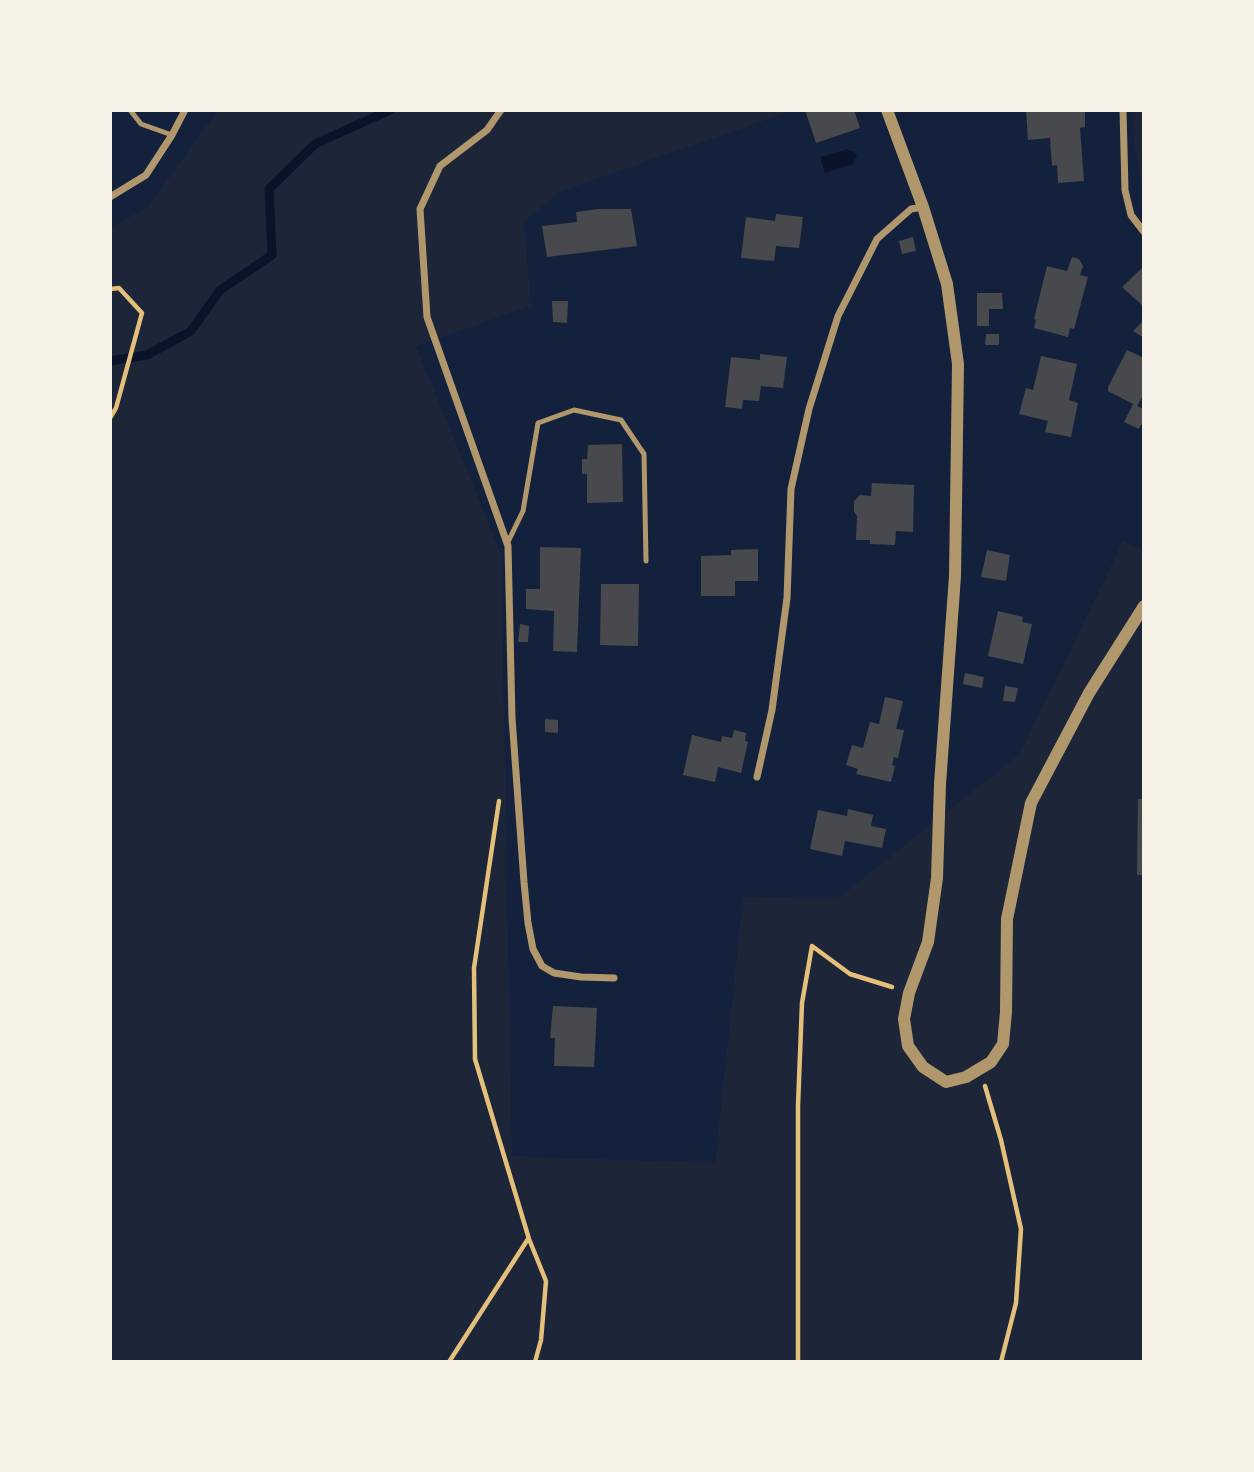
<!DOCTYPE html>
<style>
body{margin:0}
#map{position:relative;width:1254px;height:1472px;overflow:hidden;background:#14213d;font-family:"Work Sans",sans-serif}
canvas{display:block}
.frame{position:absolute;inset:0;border:112px solid #f6f1e7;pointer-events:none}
</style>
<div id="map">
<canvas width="1254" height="1472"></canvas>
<div class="frame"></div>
</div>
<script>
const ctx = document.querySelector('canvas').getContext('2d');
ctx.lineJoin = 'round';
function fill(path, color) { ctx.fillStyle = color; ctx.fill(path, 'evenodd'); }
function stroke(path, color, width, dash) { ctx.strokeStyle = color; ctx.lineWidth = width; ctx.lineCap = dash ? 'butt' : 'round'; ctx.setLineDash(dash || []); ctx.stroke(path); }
fill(new Path2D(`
 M218 110H794L559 192 524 222 531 306 416 346 501 554 512 1156 715 1163 743 897 837 899 1020 754 1123 541 1144 549V1362H110V227L147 208Z
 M1133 110H1144V198L1135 147Z`), '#1d2539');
fill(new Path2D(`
 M848 149 849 151H854L857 155 853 164 825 173 820 157Z`), '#0b132b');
stroke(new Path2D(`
 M110 361 147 355 191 331 220 290 272 255 269 189 315 144 390 110`), '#0b132b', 9);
fill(new Path2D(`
 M805 110H854L860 128 816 143Z
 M1026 110H1085V127L1080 128 1084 181 1058 183 1057 165 1052 166 1050 138 1028 140Z
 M598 209H631L637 246 547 257 542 226 577 222 576 212Z
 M776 214 803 217 799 248 776 246 774 261 741 258 746 217 775 221Z
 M913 237 916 251 902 254 899 241Z
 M1072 257 1079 259 1083 266 1080 275 1088 277 1074 329 1070 328 1068 337 1034 328 1036 320 1034 319 1047 266 1067 271Z
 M1144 266V307L1122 287Z
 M977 293H1002L1003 309H989V326H977Z
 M552 301H568L567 323 553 322Z
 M1144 320V338L1133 331Z
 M986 334H999V345H985Z
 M1127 350 1144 358V394L1137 406 1144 409V420L1139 429 1124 422 1133 404 1108 391V387Z
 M760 354 787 357 783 388 761 386 759 401 743 400 742 409 725 407 731 357 760 360Z
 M1041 356 1077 364 1069 400 1078 403 1071 437 1045 432 1048 421 1019 414 1026 388 1033 390Z
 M622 444 623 502 587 503V474H582V459H587L588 445Z
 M872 483 914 485 913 532 896 531 895 545 870 544V540H856L857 516 854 512V501L860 495 871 496Z
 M540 547 581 548 577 652 553 651 554 611 526 609V589H540Z
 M758 549V581H735V596H701V556L731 555V550Z
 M987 550 1010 555 1006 581 981 577Z
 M601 584H639L638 646 600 645Z
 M998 611 1023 617 1022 622 1032 624 1023 664 988 656Z
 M520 624 529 626 528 642H518Z
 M965 673 984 677 982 688 963 684Z
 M1005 686 1018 688 1015 702 1003 701Z
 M885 697 903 701 896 729 904 730 898 758 894 757 892 765 895 766 891 782 856 774 858 769 846 765 852 745 863 748 870 722 879 724Z
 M545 719 558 720V733L545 732Z
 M734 730 746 733 745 741 748 742 741 773 718 767 715 782 683 775 692 735 721 742 722 736 732 738Z
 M1138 799H1144V875H1137Z
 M848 809 873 815 871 826 886 829 882 848 845 841 842 856 810 849 818 810 847 816Z
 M553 1006 597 1008 594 1067 554 1066 555 1038H550Z`), '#48494c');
stroke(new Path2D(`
 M110 289 119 288 142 313 116 408 110 418
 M499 801 474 968 475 1059 529 1239 546 1281 541 1340 535 1362
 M985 1086 1001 1140 1021 1229 1016 1303 1001 1362
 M798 1360V1106L802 1003 812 946 850 974 892 987
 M449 1362 528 1239`), '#e5c07b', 4.5);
stroke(new Path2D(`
 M130 110 141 124 172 135
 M507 544 523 511 538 423 574 410 621 420 644 454 646 561`), '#b1986c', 5);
stroke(new Path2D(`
 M501 110 487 130 440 166 420 209 427 317 508 546 512 718 524 882 528 923 533 949 542 966 554 973 581 977 614 978
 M1123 110 1125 190 1131 215 1144 232
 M110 197 146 175 172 135 185 110
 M757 777 772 710 787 598 791 489 809 409 838 316 877 239 911 209 923 207`), '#b1986c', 7);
stroke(new Path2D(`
 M887 110 923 207 947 284 958 364 955 576 940 784 937 878 928 942 909 993 904 1019 908 1046 923 1067 946 1082 966 1077 991 1062 1003 1044 1006 1012 1007 919 1031 803 1089 693 1144 606`), '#b1986c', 12);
</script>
